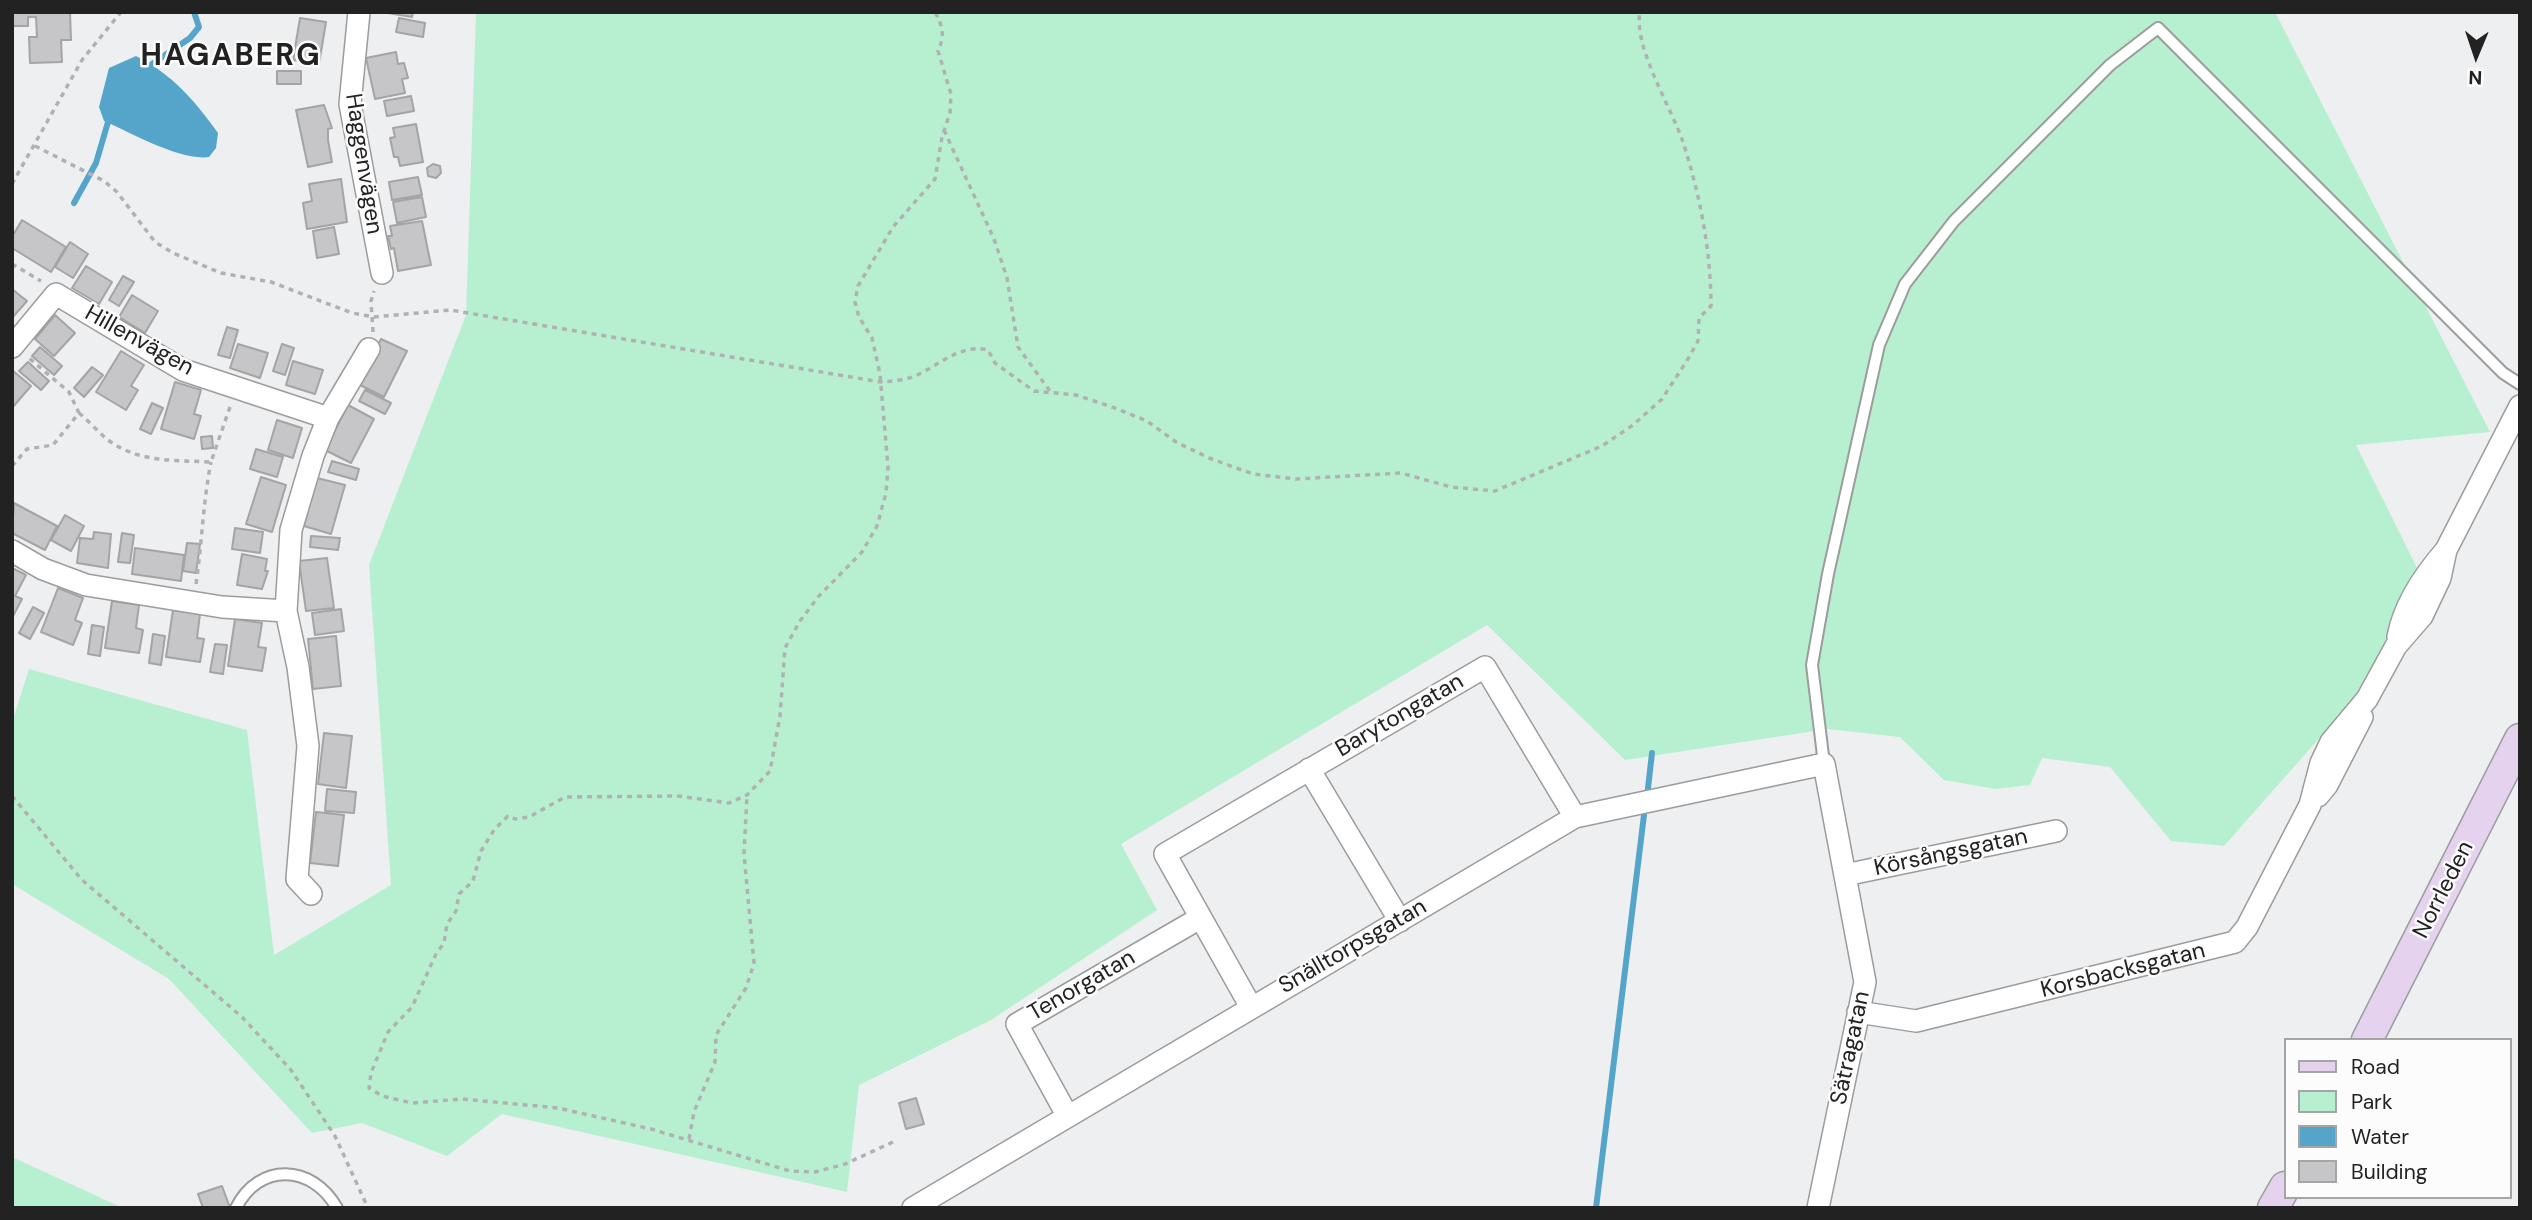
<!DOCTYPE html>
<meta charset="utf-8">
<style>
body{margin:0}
#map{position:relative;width:2532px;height:1220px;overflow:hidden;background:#eeeff0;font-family:"DM Sans",sans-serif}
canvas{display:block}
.frame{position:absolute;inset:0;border:14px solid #222;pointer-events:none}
.legend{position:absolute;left:2284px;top:1038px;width:228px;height:161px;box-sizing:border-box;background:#fcfcfd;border:2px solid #a5a5a5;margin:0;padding:9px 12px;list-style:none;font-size:21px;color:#222}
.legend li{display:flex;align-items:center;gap:14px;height:35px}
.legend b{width:35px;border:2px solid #a5a5a5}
.north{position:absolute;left:2441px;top:21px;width:70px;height:70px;-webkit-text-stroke:5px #fcfcfd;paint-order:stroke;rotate:182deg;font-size:19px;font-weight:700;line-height:28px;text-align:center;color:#222}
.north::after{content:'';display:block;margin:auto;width:24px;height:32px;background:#222;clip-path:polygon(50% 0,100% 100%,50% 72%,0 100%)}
</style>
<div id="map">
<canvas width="2532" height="1220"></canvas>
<div class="frame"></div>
<ul class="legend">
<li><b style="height:9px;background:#e4d2ef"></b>Road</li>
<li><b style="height:19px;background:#b7f0d0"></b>Park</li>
<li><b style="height:19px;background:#55a4c9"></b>Water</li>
<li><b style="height:19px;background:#c6c6c8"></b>Building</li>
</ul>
<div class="north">N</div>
</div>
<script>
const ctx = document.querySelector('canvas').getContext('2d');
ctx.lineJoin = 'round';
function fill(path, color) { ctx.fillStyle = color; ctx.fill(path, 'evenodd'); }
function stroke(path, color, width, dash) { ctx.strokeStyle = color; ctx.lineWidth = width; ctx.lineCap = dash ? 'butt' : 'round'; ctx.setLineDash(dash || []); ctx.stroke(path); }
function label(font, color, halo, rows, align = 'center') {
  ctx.font = font + ' "DM Sans",sans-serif'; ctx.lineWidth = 5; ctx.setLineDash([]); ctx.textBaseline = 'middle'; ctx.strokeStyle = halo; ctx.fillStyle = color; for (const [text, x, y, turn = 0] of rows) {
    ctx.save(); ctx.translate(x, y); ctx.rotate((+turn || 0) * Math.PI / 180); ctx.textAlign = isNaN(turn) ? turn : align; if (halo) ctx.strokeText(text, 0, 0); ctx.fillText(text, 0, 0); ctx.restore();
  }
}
fill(new Path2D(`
 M476 12H2275L2490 432 2356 445 2424 582 2376 674 2224 846 2171 841 2110 767 2042 758 2030 785 1995 789 1944 780 1900 737 1828 729 1625 760 1487 625 1121 844 1157 910 991 1020 859 1085 847 1192 502 1114 447 1156 362 1123 312 1133 169 979 12 884V722L29 669 247 730 274 955 391 885 369 565 466 315Z
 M12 1157 123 1208H12Z`), '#b7f0d0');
fill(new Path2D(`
 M136 56C172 74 195 101 218 133L216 148 209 157C180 161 132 133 104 121L99 107 109 68Z`), '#55a4c9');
stroke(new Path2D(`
 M152 64 190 38 199 27 194 12
 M74 203 96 163 108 122
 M1647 797 1652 753
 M1596 1208 1644 815`), '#55a4c9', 6);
const building = new Path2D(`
 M12 12H70L71 40H61L62 62 30 63 29 37H37L36 17H28V26H12Z
 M382 12H413L412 17Z
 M300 18 326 22 319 64 293 60Z
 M399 18 425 23 423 37 396 32Z
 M396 52 398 64 404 63 408 78 402 79 405 93 375 99 366 58Z
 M277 71H301V84H277Z
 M411 96 414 111 387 116 384 101Z
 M324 105 332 128 328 129V140L332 162 308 167 296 110Z
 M416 124 423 162 400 166 398 157H394L390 138 395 137 393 128Z
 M433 164 440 166 441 173 436 178 428 176 427 168Z
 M418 177 422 195 392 200 389 182Z
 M341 179 347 222 307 229 303 203 312 201 309 184Z
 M422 197 426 217 397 223 393 202Z
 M22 220 66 247 51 272 12 248V237Z
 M422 221 431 265 398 271 394 248 391 249 388 236H392L390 226Z
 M334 227 339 254 317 258 313 231Z
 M70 242 88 254 73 278 55 267Z
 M86 266 112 282 99 304 72 288Z
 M123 276 134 282 119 306 109 300Z
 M12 289 27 301 12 318Z
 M132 295 158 311 145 333 119 317Z
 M55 315 75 333 54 356 35 339Z
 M227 327 238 330 230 358 218 355Z
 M381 339 407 351 384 397 358 384Z
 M238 344 268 353 260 378 230 368Z
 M282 344 294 348 285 375 273 371Z
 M40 347 62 366 54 375 32 356Z
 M121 351 144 365 131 386 138 390 126 410 96 392Z
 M293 361 323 370 315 394 286 385Z
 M28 362 49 381 41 390 19 371Z
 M92 367 103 375 84 397 74 388Z
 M12 370 31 386 12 408Z
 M175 382 201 390 194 414 201 416 194 439 161 429Z
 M365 390 391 403 385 414 359 401Z
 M152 403 163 408 151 434 140 429Z
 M348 405 374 419 351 463 325 450Z
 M277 420 302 428 293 458 268 450Z
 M212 436 213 448 202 449 201 437Z
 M256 449 283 457 277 477 250 469Z
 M332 461 359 469 356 480 328 472Z
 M261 477 286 485 272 532 246 524Z
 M317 478 345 485 331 534 304 526 308 510 305 509Z
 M14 503 57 526 45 550 12 533Z
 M65 515 84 526 71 551 51 540Z
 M235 528 263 532 260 553 232 549Z
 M94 532 111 534 108 568 77 563 80 538 93 539Z
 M122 533 134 535 130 563 118 562Z
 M311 536 340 538 338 550 310 547Z
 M187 543 200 544 196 573 183 571Z
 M135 548 184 555 181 581 132 574Z
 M242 554 267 559 265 571H268L262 589 237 585Z
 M327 558 334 608 306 611 299 561Z
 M12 568 26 575 15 596 22 599 12 618Z
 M58 588 83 598 75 620 82 623 73 645 41 632Z
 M112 601 139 605 136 628 143 630 139 653 105 648Z
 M33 607 44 613 30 639 19 633Z
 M341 609 344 631 315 635 312 613Z
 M173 610 200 614 197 638 204 639 200 662 166 657Z
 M235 619 262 623 258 647 266 648 262 671 228 666Z
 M92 625 104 627 100 656 88 654Z
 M153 634 165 636 161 665 149 663Z
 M336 636 341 686 313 689 308 639Z
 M215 644 227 645 223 674 210 672Z
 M324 733 352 736 346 788 318 784Z
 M327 789 356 792 354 813 325 811Z
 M316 812 344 815 338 866 310 863Z
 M916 1098 924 1124 906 1129 899 1103Z
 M222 1186 230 1208H203L198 1194Z`);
fill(building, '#c6c6c8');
stroke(building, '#a4a4a5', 2);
const lane = new Path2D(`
 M1824 764 1812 665 1828 574 1879 345 1905 284 1954 221 2110 65 2158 28 2503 373 2520 384
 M236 1208C259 1162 312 1164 337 1208`);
const street = new Path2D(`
 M359 12 350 104 382 273
 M12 347 56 294 183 370 328 418
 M12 551 43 569 86 585 222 607 286 611
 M2398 637C2404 605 2426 573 2446 550L2520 406
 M1309 769 1400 921
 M2318 796 2327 785 2362 717
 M1845 875 2056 831
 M311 894 297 879 308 746 298 667 286 611 291 530 313 456 328 418 369 349
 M1251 1007 1165 854 1485 667 1575 817
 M1858 1012 1916 1021 2235 942 2247 927 2310 805 2321 763 2331 742 2367 699 2396 646 2422 616 2440 578 2446 550
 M1067 1115 1017 1024 1200 918
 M913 1208 1575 817 1824 764 1865 982 1818 1208`);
const secondary = new Path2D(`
 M2367 1040 2520 739
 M2273 1208 2285 1187`);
stroke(lane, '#9c9c9d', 14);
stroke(street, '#9c9c9d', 24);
stroke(secondary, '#9c9c9d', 33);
stroke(new Path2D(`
 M944 130 994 239 1007 278 1018 347 1052 394
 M35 146 104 181 117 192 155 242 173 253 221 273 271 282 352 313 374 317 450 310 881 382C892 381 905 380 915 376 938 366 961 343 988 350L995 363 1034 391 1076 395 1115 408 1147 421 1176 442 1209 458 1253 474 1296 479 1401 473 1451 487 1495 491 1602 446 1633 425 1662 399 1688 359 1698 341 1699 318 1711 306C1711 251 1700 195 1683 142 1671 107 1633 46 1640 12
 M12 184 82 60 121 12
 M12 264 41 281
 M373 332 371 301 374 291
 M79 413C89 421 98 432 108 440 139 463 175 460 211 462L231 404
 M12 466 27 449 53 445 79 413 69 392 29 358
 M196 584C202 543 203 502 211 462
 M12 796 82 880 242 1017 291 1070 335 1136 368 1208
 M689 1139 694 1112 715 1062 716 1035 746 988 754 963 744 854 747 795
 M893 1142 845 1164 815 1172 790 1171 651 1129 558 1108 462 1099 412 1103 382 1096 369 1088 371 1073 388 1032 412 1007 436 954 444 943 447 924 456 911 459 894 473 881 481 851 494 830 508 816 515 819 529 817 565 797 678 796 729 803 747 795 770 771 780 716 785 648 800 621 818 597 862 552 877 526 886 493 888 467 880 374 872 338 859 317 855 302 858 286 893 227 935 179 942 137 950 113 951 94 938 51C945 35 943 27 935 12`), '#b1b1b2', 3.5, [5, 5]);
stroke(lane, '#fff', 10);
stroke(street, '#fff', 21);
stroke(secondary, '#e4d2ef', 30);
label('23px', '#222', '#fcfcfd', [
 ["Haggenvägen",363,164,81],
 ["Hillenvägen",139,341,29],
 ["Barytongatan",1400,716,-30],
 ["Körsångsgatan",1951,853,-12],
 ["Norrleden",2444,890,-63],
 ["Snälltorpsgatan",1353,947,-30],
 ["Korsbacksgatan",2123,971,-14],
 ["Tenorgatan",1082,986,-30],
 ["Sätragatan",1851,1048,-78]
]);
ctx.letterSpacing = '2px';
label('bold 30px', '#222', '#fcfcfd', [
 ["HAGABERG",231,57]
]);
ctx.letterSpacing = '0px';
</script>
